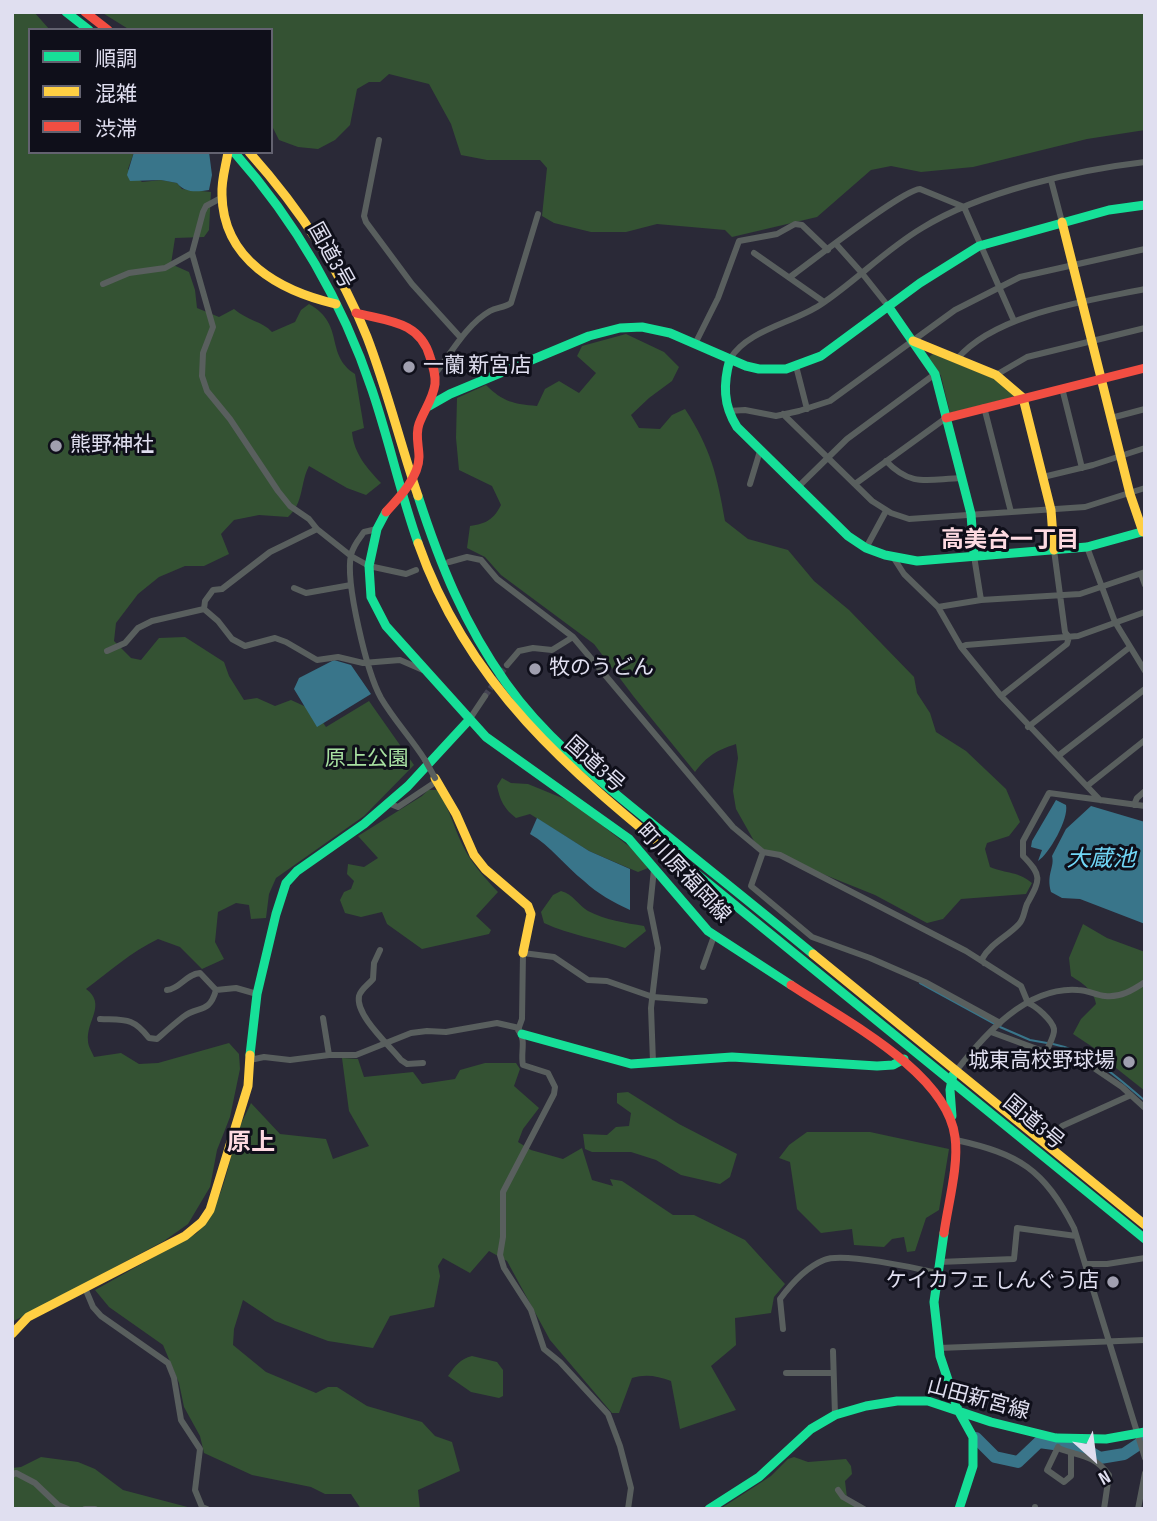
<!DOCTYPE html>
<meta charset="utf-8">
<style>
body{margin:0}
#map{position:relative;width:1157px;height:1521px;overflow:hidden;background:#2a2937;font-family:"Sofia Sans Condensed","Noto Sans JP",sans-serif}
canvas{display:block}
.frame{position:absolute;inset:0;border:14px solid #e0dff0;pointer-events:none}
.legend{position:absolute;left:28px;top:28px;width:245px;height:126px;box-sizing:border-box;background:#0f0f1a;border:2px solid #636270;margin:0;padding:9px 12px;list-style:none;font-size:21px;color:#e0dff0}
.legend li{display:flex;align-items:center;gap:14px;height:35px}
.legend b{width:35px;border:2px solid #636270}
.north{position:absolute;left:1059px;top:1423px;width:70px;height:70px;-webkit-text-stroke:5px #0f0f1a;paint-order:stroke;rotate:152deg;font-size:19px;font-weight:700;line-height:28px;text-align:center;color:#e0dff0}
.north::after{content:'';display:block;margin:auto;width:24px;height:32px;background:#e0dff0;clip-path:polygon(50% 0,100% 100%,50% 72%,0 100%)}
</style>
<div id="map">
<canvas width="1157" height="1521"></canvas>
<div class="frame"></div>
<ul class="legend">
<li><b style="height:9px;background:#16e098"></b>順調</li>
<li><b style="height:9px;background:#ffcf43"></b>混雑</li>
<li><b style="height:9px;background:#f24e42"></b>渋滞</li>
</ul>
<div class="north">N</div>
</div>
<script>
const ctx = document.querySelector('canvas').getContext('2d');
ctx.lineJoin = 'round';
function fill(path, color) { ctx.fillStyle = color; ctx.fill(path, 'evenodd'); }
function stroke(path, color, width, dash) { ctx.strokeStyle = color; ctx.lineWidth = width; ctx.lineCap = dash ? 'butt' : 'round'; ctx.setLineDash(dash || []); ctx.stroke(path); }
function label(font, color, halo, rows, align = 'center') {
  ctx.font = font + ' "Sofia Sans Condensed","Noto Sans JP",sans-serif'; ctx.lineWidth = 6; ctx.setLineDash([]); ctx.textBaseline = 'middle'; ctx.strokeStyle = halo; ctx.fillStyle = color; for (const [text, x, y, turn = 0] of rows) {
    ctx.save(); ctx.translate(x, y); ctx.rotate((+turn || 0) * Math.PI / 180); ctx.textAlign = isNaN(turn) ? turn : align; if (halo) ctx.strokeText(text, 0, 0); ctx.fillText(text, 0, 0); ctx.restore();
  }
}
fill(new Path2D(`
 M12 12H34L50 30H30V152H134L128 169 142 182 161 180 177 183 182 189 211 192 209 230 204 237 175 238 171 264 189 272 195 290 197 308 219 317 234 309C248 321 262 321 272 332L295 322 301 310 309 304C346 325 324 354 355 374L364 428 352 432C354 454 367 468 381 483L366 495 347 488 309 466C300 483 304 503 288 517L259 515 234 520 221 534 229 554 204 566H185L159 577 138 594 116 623 114 641 131 658 141 660 159 638 185 637 224 662 229 676 244 700 257 698 275 706 291 700 315 711 326 727 369 701 414 765 364 816 276 878 269 894 266 918 251 919 249 905 236 903 218 912 215 942 224 959 202 969 180 947 158 939C131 952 110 971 86 989 107 1004 86 1021 88 1041 88 1046 92 1052 94 1057L121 1053 139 1064 158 1063 229 1043 239 1054 240 1069 230 1117 217 1150 210 1187 188 1224 164 1241 12 1322Z
 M101 12H1145V130L1087 139 973 167 921 172 891 166 871 170 817 217 732 237 725 230 657 224 626 232H591L554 223 542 216 547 168 540 160H487L461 155 451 124 429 84 389 74 380 82H369L357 89 350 125 335 140 318 149 298 147 279 140 271 124V30H130Z
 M626 334 664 352 679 367 672 381 649 398 631 415 639 428 660 429 672 415 685 409C711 449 717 475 725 521L748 539 788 550 814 581 849 610 914 677 917 693 930 713 936 732 966 751 1006 789 1020 822 1009 836 987 843 985 849 990 867C1007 874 1018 871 1032 883L1026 894 961 899 943 919 927 923 875 895 758 848 736 809 733 791 738 758 736 744C717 750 707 756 695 772L634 697 594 644 501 575 485 557 467 548 470 526C486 524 494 519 501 505L492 486 459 470 456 438 457 398 486 385C503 402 514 404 537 406L545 389 559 381 579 393 596 373 577 356 582 346Z
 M933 354 997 380 1014 394 1013 397 950 413 941 376 929 357Z
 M502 778 511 783 528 784 572 802 635 851 648 868 638 872 589 851 530 814 516 818C504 809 500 800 497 786Z
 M428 790H437C449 807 453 825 462 844 471 863 484 877 498 892L476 916 491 930 489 934 422 949 387 924 382 912 361 917 345 913 340 900 344 892 351 889 354 881 347 874 348 864 364 867 378 858 358 836 422 796Z
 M561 891C573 894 578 905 588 911 605 920 626 923 644 926L646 931 625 948C598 939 570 935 544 923L541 912 553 895Z
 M1083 924 1107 938 1145 952V1091L1116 1068 1112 1057 1097 1050 1073 1034 1081 1019 1096 1004C1094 990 1082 983 1071 976L1069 958Z
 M342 1058 358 1059 364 1077 413 1072 422 1084 455 1079 460 1070 485 1063H516L520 1069 514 1086 539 1108 523 1129 518 1142 531 1150 563 1159 582 1148 592 1180 613 1186 610 1179 622 1181 673 1215H694L745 1240 785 1284 774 1297 771 1313 735 1318 736 1345 711 1366 736 1410 680 1429 671 1381C657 1376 646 1374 632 1378L619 1413H612L550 1340 507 1261 489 1251 470 1273 443 1258 438 1266 440 1276 434 1307 390 1316 373 1348 328 1341 275 1321 243 1300 234 1329 233 1345 266 1372 316 1393 328 1387H337L367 1406 422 1422 435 1436 452 1442 460 1471 418 1490 420 1509H361L351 1494H325L311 1487 252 1475 204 1453 200 1436 184 1407 179 1383 163 1345 109 1307 95 1290 197 1233C222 1204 226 1174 236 1138 239 1126 246 1114 251 1103L280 1134 326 1139 333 1159 369 1146 349 1111Z
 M628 1092 679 1124 737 1154 730 1177 720 1184 681 1175 656 1160 631 1152H592L585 1149 583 1134 607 1135 616 1127 629 1126 631 1113 617 1103V1093Z
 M807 1132H870L949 1149 939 1210 926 1218 915 1251 907 1252 904 1237 892 1239 884 1247 854 1245 852 1229 821 1233 797 1209 790 1162 779 1158 789 1145Z
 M472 1356 497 1362 503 1370V1396L499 1398 471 1392 448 1376C455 1366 460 1359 472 1356Z
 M41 1457 78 1462 95 1469 123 1490 195 1509H12V1468L21 1467Z
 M794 1457 808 1462 846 1459 851 1466 852 1474 845 1481 847 1498 859 1509H720L771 1476 788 1459Z`), '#345233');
fill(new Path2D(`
 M134 152H209L212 175 209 190C196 192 185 193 177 183L161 180 130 181 127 175Z
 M334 660 351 665 371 694 317 727 294 689 299 678Z
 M1056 800 1066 805C1069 819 1049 854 1038 861L1042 850 1031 847 1032 841Z
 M1091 806 1145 822V924L1080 899 1062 898 1051 892C1046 874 1055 867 1052 856L1066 829Z
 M537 818 589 851 630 869V910C613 902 598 894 584 881 565 866 551 846 530 834Z`), '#39758a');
stroke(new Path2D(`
 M920 983 995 1024
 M1000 1027 1030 1040 1047 1043
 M1053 1044C1089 1051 1117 1077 1145 1101`), '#39758a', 2);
stroke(new Path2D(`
 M976 1438 995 1457 1018 1462 1039 1442 1083 1448 1100 1458 1124 1454 1145 1440`), '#39758a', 12);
stroke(new Path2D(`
 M485 696 507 665`), '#454453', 6, [6, 3]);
stroke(new Path2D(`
 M379 140 364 216 366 222 412 284 461 338
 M1051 180 1062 222
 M221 198 206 206 203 212 192 253 213 327 203 353 202 376 207 391 230 419 278 491 290 506 309 519 317 529 351 556 369 566 406 574 416 570
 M836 244 861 272 888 306
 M754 253 824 302
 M790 277C811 262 902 190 920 189L964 207 1014 321
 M103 284 129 273 165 268 192 253
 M695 344 718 298 739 241 777 234 795 224 802 225 828 250
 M730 359C747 330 793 323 820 305 855 282 885 250 922 228 980 192 1076 170 1145 162
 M957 359C996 313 1088 301 1145 289
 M796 366 807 409
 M435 374C451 353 467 324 490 311 497 307 504 308 511 303L538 214
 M996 375 1027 357 1145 328
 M1062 388 1082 468
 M984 407 1011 512
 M728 411 745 410 776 416 799 411 830 401 955 310 1020 277 1145 249
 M783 414 872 501 891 513 909 519 1085 507 1145 488
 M1111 418 1145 409
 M886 461C912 488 928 479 962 478
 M1043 477 1093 465 1145 448
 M750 484 760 451
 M855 484 946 418
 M798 487 847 439 935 374
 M317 529 270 552 222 589 213 590 205 601 204 609 218 621 232 639 245 646 275 638 286 642 317 660 338 657 363 663 400 660 423 670
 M377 529 364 532C359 539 353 546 351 555 345 582 367 673 381 698 394 720 411 738 425 760
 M1087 547 1115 622 1145 671
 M866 548 886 511
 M974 556 981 600
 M895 560 904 574 938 607 961 647 1001 696 1100 800
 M449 562 467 557 481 560 497 579 573 637 733 827 763 852 780 855 966 951 1021 986 1028 1003C1036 1006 1052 1020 1054 1029 1055 1036 1048 1046 1046 1052
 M1141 574 1145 585
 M294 588 306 593 351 585
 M938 607 981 600 1080 594 1145 572
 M961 647 966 645 1078 636 1145 612
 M107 651 125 643 138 628 152 621 204 609
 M507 665 519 651 533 648 552 650 573 637
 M1001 696 1067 644 1069 637 1065 632 1054 550
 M469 720 485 696
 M1028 727 1130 647
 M1058 756 1145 689
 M1087 786 1145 740
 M388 803 398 807 437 781
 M1134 805 1137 798 1145 791
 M763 852 751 886 812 937 870 958 925 982 1000 1023
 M380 950 374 963 373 979C368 985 361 989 359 996 355 1015 389 1045 401 1060L407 1064 423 1063
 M984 963 982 959C991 943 1007 937 1019 924 1024 919 1024 911 1027 904 1040 880 1043 876 1023 856V841L1049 793 1145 806
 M703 967 714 936
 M167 990C180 989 186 974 200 973L216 990
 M323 1018 329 1055
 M100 1019C125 1020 133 1017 149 1038L157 1039C165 1032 174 1024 183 1017 198 1005 209 1015 216 990L236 988 257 994
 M991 1032 1040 1050 1094 1068 1122 1087 1145 1108
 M250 1060 264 1057 290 1060 329 1055H356L411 1033 427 1031 446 1032 497 1023 519 1028
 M653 1062 651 1008 658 948 650 908 654 869
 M956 1071C985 1034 1027 986 1078 990 1087 990 1096 995 1105 996 1120 998 1133 990 1145 982
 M956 1140C1019 1154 1044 1169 1074 1228L1145 1458
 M1048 1144 1062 1126 1131 1095
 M939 1262 1014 1259 1017 1228 1076 1236
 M1085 1264H1107L1145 1258
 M85 1288 93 1307 101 1316 168 1363 174 1378 181 1420 200 1449 195 1490 202 1507 207 1509
 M783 1329 780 1299C791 1284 807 1267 824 1260 842 1252 916 1268 937 1273
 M939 1348 1145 1340
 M833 1351 835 1415
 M786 1373H833
 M1058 1447 1047 1470 1064 1482 1071 1476V1453
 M1058 1448C1080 1457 1092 1453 1109 1475L1104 1509
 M12 1475 16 1473 35 1483 58 1505 68 1509
 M838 1490 843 1497 864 1509
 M1035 1507V1509
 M85 1509H95
 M628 1509 631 1488 620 1446 608 1414 560 1362 544 1349 531 1310 504 1268 500 1255 503 1237V1192L554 1094 555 1087 548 1073 523 1065C520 1053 527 1040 518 1030L522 1019 523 953 554 957 588 980 607 981 653 997 705 1001
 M1138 1509 1145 1473`), '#595f5e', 6);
stroke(new Path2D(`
 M66 12 89 30
 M234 152C296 222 342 301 372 390 389 440 400 492 418 543
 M888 306 935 374 971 514 974 556
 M730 359C723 384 723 405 737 427L848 536 866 548 885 555 917 561 1087 547 1145 531
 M429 406 450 394 589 336 620 328 642 327 670 333 746 366 759 369H786L821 356 920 283 979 246 1109 210 1145 205
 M418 496C440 564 464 624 506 683 547 741 605 785 660 830 711 871 762 912 813 954
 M386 512 377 529 369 566 371 597 386 626 486 737 629 839 708 931 791 985
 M682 862 1145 1239
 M522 1034 631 1064 732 1057 877 1066 893 1065 904 1059
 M250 1055 257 994 276 914 286 883 297 871 364 824 408 786 469 720
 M952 1116 950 1090 953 1075
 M944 1233 934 1302 940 1356 958 1410 973 1437V1466L959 1509
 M709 1509 759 1477 811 1429 835 1415 866 1406 897 1401H928L991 1422 1056 1438 1106 1439 1145 1432`), '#16e098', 9);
stroke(new Path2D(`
 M228 152C226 166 221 180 222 195 223 260 280 291 336 304
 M249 152C298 207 340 268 367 337 387 389 400 443 418 496
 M1062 222 1130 494 1143 532
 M913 341 996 375 1023 398 1051 510 1054 550
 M418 543C468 686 569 770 682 862
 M435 778 456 814 474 855 485 869 528 906 531 914 523 953
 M813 954 1145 1225
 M12 1334 28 1317 185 1236 202 1222 210 1210 248 1086 250 1055`), '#ffcf43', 9);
stroke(new Path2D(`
 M85 12 108 30
 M356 313C387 321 420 321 430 357 433 366 436 375 435 384 433 399 424 410 419 424 415 435 419 446 419 457 419 477 399 498 386 512
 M946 418 1145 368
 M791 985C842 1019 947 1072 955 1137 959 1165 948 1204 944 1233`), '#f24e42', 9);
stroke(new Path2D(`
 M425 760 435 778`), '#595f5e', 6);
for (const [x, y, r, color] of [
 [409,367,7,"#a09faf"],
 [56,446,7,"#a09faf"],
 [535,669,7,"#a09faf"],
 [1129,1062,7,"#a09faf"],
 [1113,1282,7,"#a09faf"]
]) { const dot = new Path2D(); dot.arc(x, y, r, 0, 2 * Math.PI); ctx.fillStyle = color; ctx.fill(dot); stroke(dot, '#0f0f1a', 2.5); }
label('21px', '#e0dff0', '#0f0f1a', [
 ["国道3号",330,256,61],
 ["国道3号",594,765,42],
 ["町川原福岡線",683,874,47],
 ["国道3号",1033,1123,40],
 ["山田新宮線",978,1400,15]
]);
label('21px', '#e0dff0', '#0f0f1a', [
 ["一蘭 新宮店",423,367],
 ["熊野神社",70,446],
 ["牧のうどん",549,669],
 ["城東高校野球場",1115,1062,"right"],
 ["ケイカフェ しんぐう店",1099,1282,"right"]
], 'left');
label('21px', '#a7e0a0', '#0f0f1a', [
 ["原上公園",367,760]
]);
label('bold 23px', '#fddae1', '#0f0f1a', [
 ["高美台一丁目",1010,541]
]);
label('italic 23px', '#71d7f7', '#0f0f1a', [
 ["大蔵池",1101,860]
]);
label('bold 24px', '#fddae1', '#0f0f1a', [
 ["原上",251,1144]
]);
</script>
